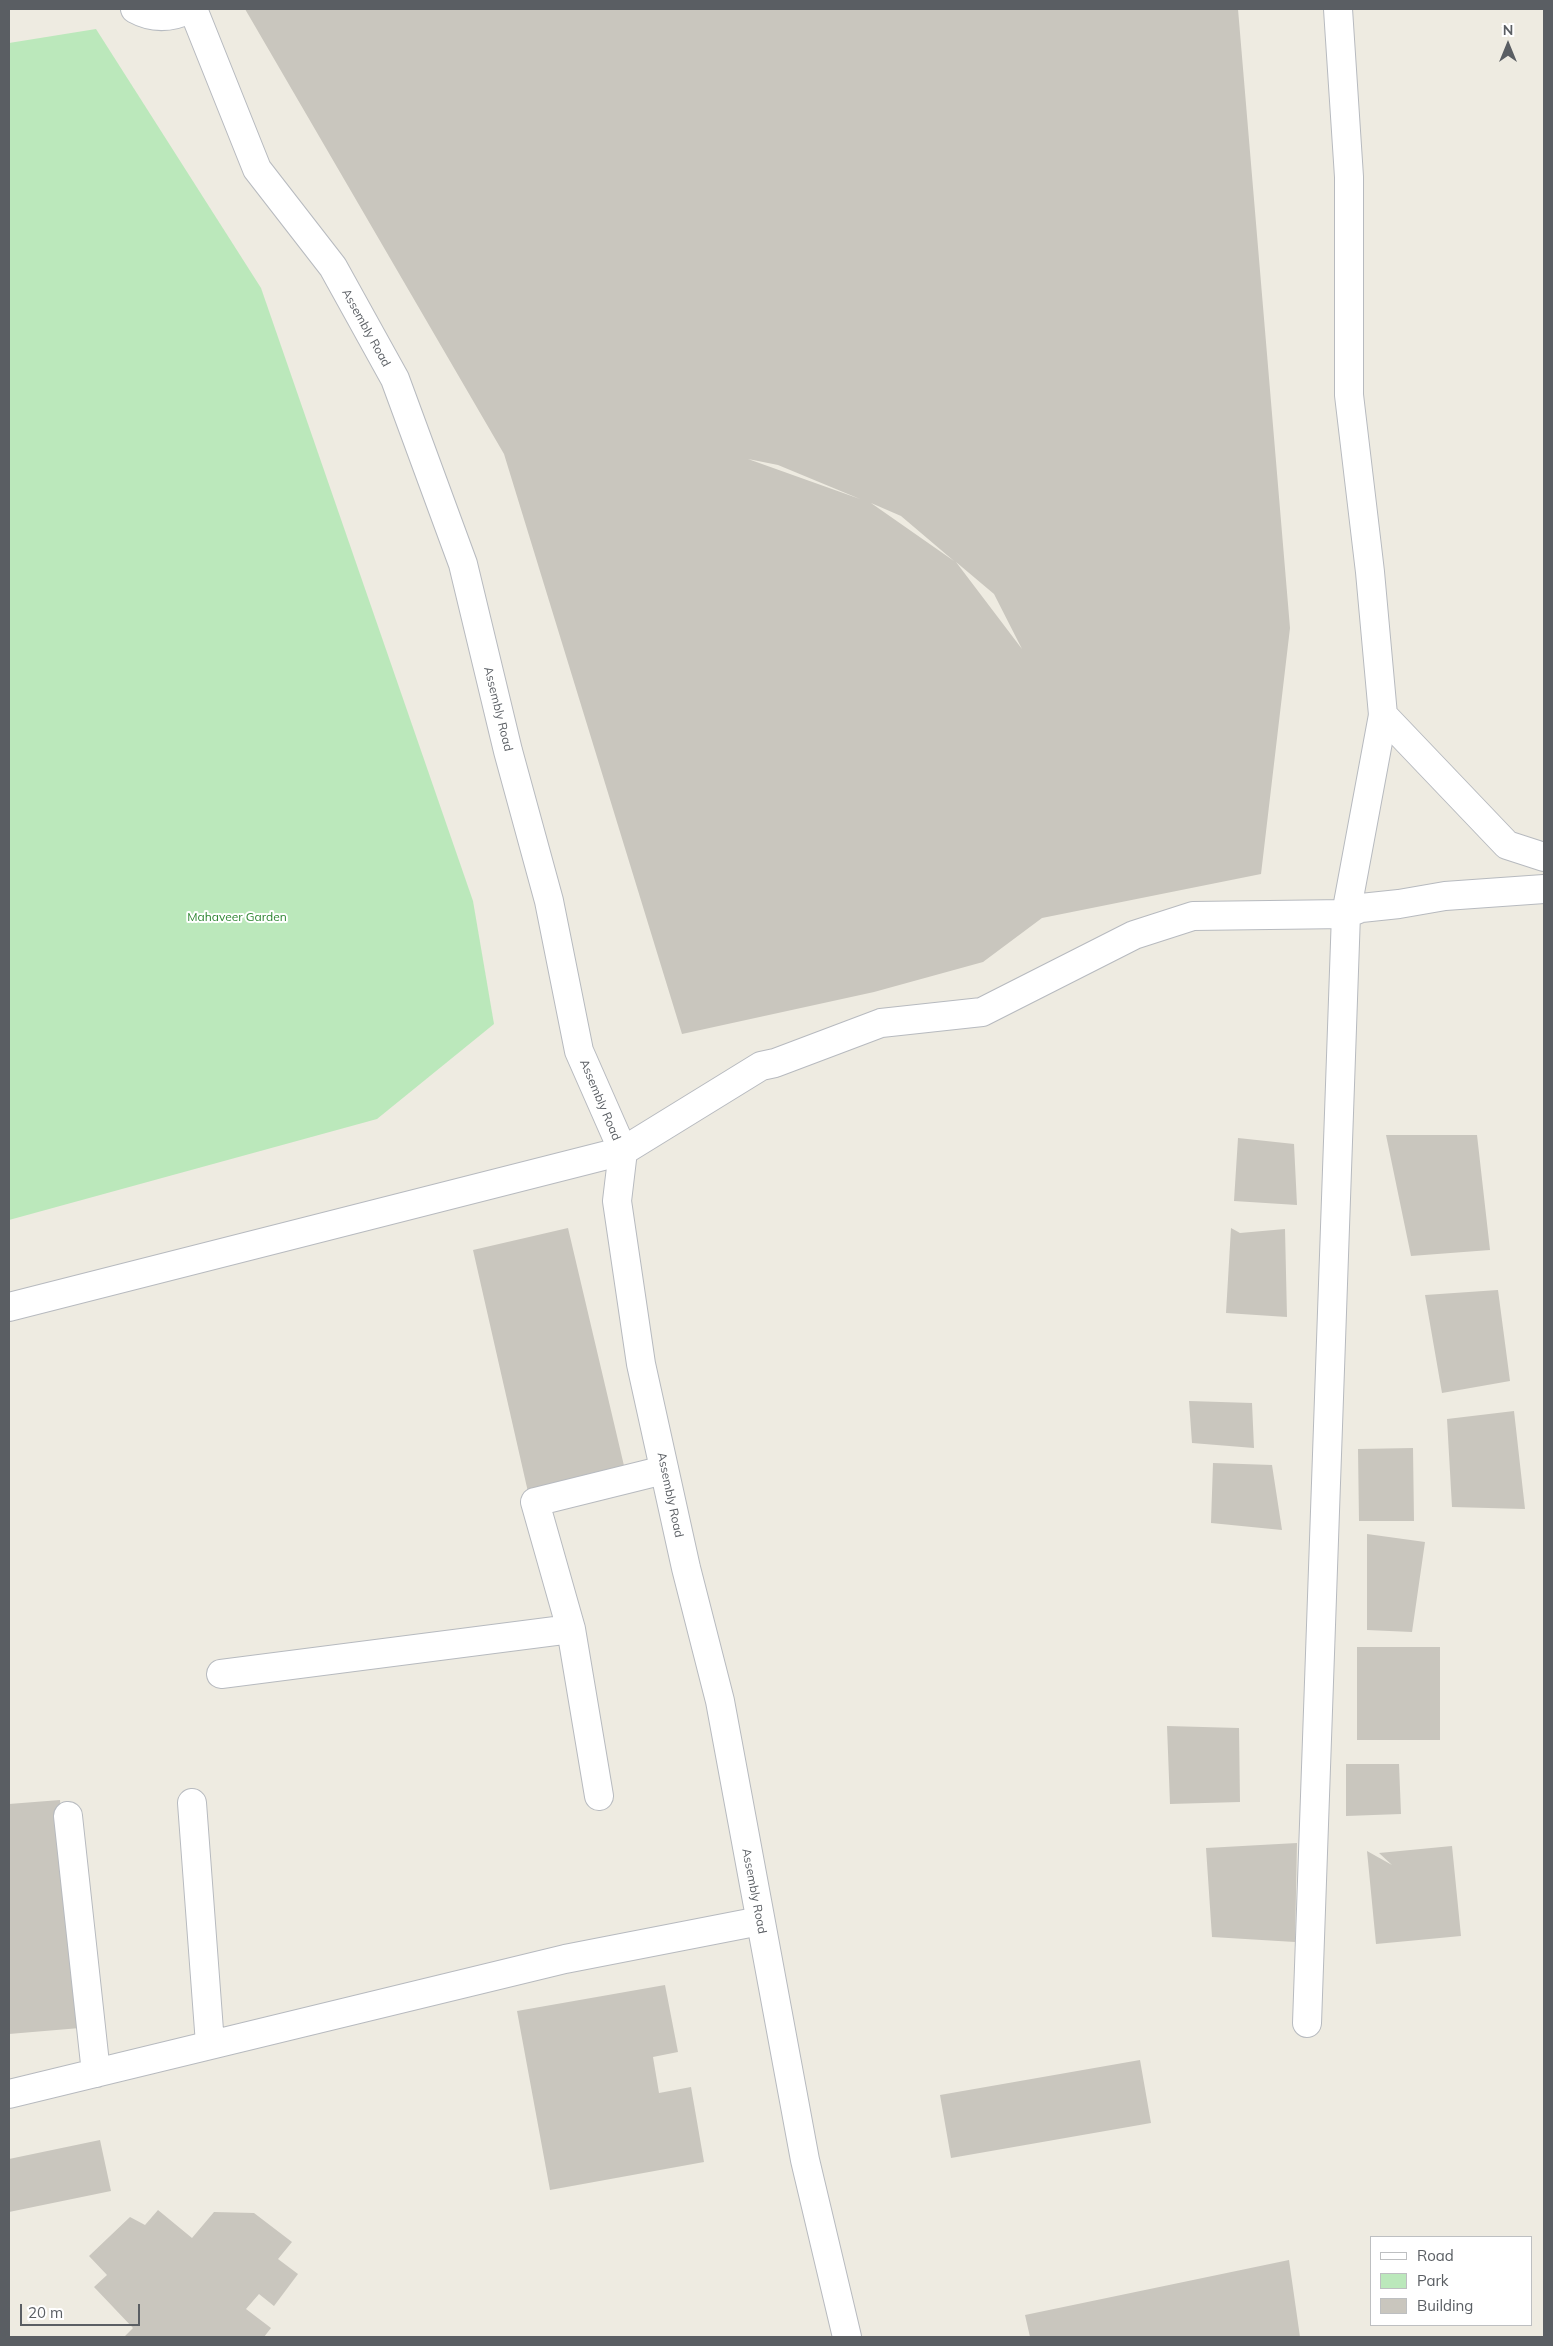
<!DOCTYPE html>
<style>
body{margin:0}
#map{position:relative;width:1553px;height:2346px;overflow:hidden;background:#eeebe1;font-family:Mulish,sans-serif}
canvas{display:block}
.frame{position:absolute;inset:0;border:10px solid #5a5e63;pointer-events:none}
.legend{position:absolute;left:1370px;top:2236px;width:162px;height:90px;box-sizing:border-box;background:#fff;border:1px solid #bdbfc1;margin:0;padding:6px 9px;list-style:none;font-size:15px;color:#5a5e63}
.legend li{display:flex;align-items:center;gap:10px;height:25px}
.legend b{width:25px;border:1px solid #bdbfc1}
.north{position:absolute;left:1483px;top:20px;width:50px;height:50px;-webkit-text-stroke:4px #fff;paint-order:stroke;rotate:0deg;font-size:14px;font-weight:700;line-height:20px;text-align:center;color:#5a5e63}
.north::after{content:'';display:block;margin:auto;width:18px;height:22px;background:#5a5e63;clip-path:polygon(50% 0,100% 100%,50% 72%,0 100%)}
.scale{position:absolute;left:20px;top:2304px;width:120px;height:22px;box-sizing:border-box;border:2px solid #5a5e63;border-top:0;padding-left:6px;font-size:15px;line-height:18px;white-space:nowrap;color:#5a5e63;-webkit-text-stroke:4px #fff;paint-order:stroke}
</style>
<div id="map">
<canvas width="1553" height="2346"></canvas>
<div class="frame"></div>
<ul class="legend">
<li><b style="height:6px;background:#fff"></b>Road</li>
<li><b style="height:14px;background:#bbe8bb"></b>Park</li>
<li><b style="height:14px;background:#c9c6be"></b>Building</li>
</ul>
<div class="north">N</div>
<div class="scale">20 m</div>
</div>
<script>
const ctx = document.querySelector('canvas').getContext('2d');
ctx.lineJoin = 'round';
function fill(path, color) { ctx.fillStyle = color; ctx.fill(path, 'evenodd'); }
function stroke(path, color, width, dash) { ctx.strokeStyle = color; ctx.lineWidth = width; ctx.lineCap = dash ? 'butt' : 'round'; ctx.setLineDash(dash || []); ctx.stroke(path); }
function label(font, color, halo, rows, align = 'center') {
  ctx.font = font + ' Mulish,sans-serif'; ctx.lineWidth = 4; ctx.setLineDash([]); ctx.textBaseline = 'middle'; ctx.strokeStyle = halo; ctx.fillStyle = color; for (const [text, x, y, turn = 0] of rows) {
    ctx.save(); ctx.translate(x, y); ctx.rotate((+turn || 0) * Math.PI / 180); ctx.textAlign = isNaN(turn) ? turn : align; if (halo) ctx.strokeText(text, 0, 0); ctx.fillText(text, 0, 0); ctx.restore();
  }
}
fill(new Path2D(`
 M96 29 261 288 473 901 494 1024 377 1119 9 1220V43Z`), '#bbe8bb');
fill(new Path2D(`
 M245 9H1238L1290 628 1261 874 1042 918 983 962 874 992 682 1034 504 454ZM748 459 778 465 860 499ZM871 503 901 516 954 561ZM956 562 994 594 1022 649Z
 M1386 1135H1477L1490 1250 1411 1256Z
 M1238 1138 1294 1144 1297 1205 1234 1201Z
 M568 1228 625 1470 528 1492 473 1250Z
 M1231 1228 1240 1233 1285 1229 1287 1317 1226 1313Z
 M1498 1290 1510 1381 1442 1393 1425 1295Z
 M1189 1401 1252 1403 1254 1448 1192 1443Z
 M1514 1411 1525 1509 1452 1507 1447 1419Z
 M1413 1448 1414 1521H1359L1358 1449Z
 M1213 1463 1272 1465 1282 1530 1211 1523Z
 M1367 1534 1425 1542 1412 1632 1367 1630Z
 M1357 1647H1440V1740H1357Z
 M1167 1726 1239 1728 1240 1802 1170 1804Z
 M1346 1764H1399L1401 1814 1346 1816Z
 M60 1800 80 2028 9 2034V1804Z
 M1297 1843 1295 1942 1212 1937 1206 1848Z
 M1452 1846 1461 1936 1376 1944 1367 1851 1392 1865 1379 1853Z
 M665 1985 678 2052 653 2057 659 2093 691 2087 704 2162 550 2190 517 2011Z
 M1140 2060 1151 2123 951 2158 940 2095Z
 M100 2140 111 2191 9 2212V2159Z
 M158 2210 192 2238 214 2212 254 2213 292 2242 278 2259 298 2274 274 2306 259 2294 246 2309 271 2328 264 2337H124L133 2328 94 2287 107 2275 89 2256 130 2217 145 2225Z
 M1289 2260 1300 2337H1030L1025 2315Z`), '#c9c6be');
const minor = new Path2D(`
 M9 1307 623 1151 761 1066 775 1063 881 1023 982 1012 1134 935 1193 916 1346 914 1361 908 1399 904 1445 896 1544 889
 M221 1674 571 1629
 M599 1796 571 1629 535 1502 664 1470
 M192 1803 210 2044
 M68 1816 96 2073
 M1307 2023 1346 914 1383 715
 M9 2094 565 1959 760 1921`);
const tertiary = new Path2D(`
 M193 9 257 169 333 267 395 379 463 564 508 751 549 901 579 1051 623 1151 617 1201 641 1364 686 1568 720 1701 805 2160 847 2337
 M1338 9 1349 177V395L1370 572 1383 715 1507 845 1544 857`);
const secondary = new Path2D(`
 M135 9C153 19 171 18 190 9`);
stroke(minor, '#b7babf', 30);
stroke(tertiary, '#b7babf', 30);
stroke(secondary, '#b7bbc1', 30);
stroke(minor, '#fff', 28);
stroke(tertiary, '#fff', 28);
stroke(secondary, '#fff', 28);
label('12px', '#5a5e63', '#fff', [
 ["Assembly Road",366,328,61],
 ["Assembly Road",498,709,76],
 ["Assembly Road",600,1100,67],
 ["Assembly Road",670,1495,78],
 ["Assembly Road",754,1891,79]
]);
label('12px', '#2e8632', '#fff', [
 ["Mahaveer Garden",237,917]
]);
</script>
